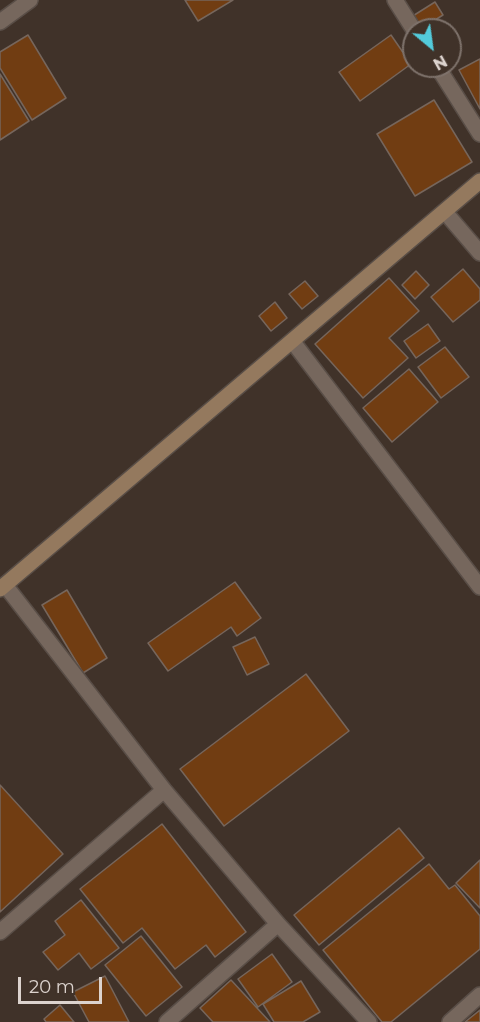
<!DOCTYPE html>
<style>
body{margin:0}
#map{position:relative;width:480px;height:1022px;overflow:hidden;background:#403229;font-family:Montserrat,sans-serif}
canvas{display:block}
.north{position:absolute;left:402px;top:18px;width:60px;height:60px;box-sizing:border-box;background:#403229;border:2px solid #7e726b;border-radius:50%;rotate:151deg;font-size:16px;font-weight:700;line-height:24px;text-align:center;color:#dcd3ce}
.north::after{content:'';display:block;margin:auto;width:21px;height:27px;background:#53cbdb;clip-path:polygon(50% 0,100% 100%,50% 72%,0 100%)}
.scale{position:absolute;left:18px;top:977px;width:84px;height:27px;box-sizing:border-box;border:3px solid #dcd3ce;border-top:0;padding-left:8px;font-size:18px;line-height:21px;white-space:nowrap;color:#dcd3ce;-webkit-text-stroke:4px #403229;paint-order:stroke}
</style>
<div id="map">
<canvas width="480" height="1022"></canvas>
<div class="north">N</div>
<div class="scale">20 m</div>
</div>
<script>
const ctx = document.querySelector('canvas').getContext('2d');
ctx.lineJoin = 'round';
function fill(path, color) { ctx.fillStyle = color; ctx.fill(path, 'evenodd'); }
function stroke(path, color, width, dash) { ctx.strokeStyle = color; ctx.lineWidth = width; ctx.lineCap = dash ? 'butt' : 'round'; ctx.setLineDash(dash || []); ctx.stroke(path); }
const building = new Path2D(`
 M185 0H233L198 21Z
 M435 2 443 15 419 30 408 19Z
 M28 35 66 98 32 120 0 68V52Z
 M391 35 411 64 360 101 339 72Z
 M480 59V109L459 70Z
 M0 74 29 121 0 140Z
 M434 100 472 162 415 196 377 134Z
 M463 269 480 289V300L453 322 431 297Z
 M416 271 429 285 415 299 402 285Z
 M389 278 419 311 389 338 408 358 363 398 315 344Z
 M305 281 318 296 302 309 289 294Z
 M275 302 287 318 271 331 259 316Z
 M428 324 440 341 416 358 404 341Z
 M445 347 469 377 441 398 418 367Z
 M409 369 438 402 392 442 363 408Z
 M235 582 261 618 237 636 231 627 168 671 148 643Z
 M67 590 107 658 83 673 42 605Z
 M255 637 269 664 247 675 233 647Z
 M306 674 349 731 224 826 180 769Z
 M0 785 63 854 0 912Z
 M162 824 246 932 215 957 206 945 175 969 142 928 123 943 80 889Z
 M399 828 424 858 319 945 294 915Z
 M480 860V908L456 883Z
 M429 864 449 889 455 885 480 916V949L391 1022H382L323 950Z
 M81 900 119 948 91 969 79 953 58 970 43 952 65 935 55 921Z
 M141 936 182 987 146 1016 105 965Z
 M272 954 292 982 258 1007 238 979Z
 M105 976 129 1022H89L73 992Z
 M231 980 270 1022H213L200 1008Z
 M301 981 320 1012 303 1022H274L263 1004Z
 M60 1005 74 1022H46L44 1019Z
 M480 1010V1022H465Z`);
fill(building, '#713d12');
stroke(building, '#76665c', 1.5);
const street = new Path2D(`
 M395 0 414 30
 M0 22 30 0
 M437 66 480 134
 M445 212 480 253
 M293 342 480 587
 M5 585 164 790 278 924 369 1022
 M0 932 164 790
 M167 1022 278 924
 M450 1022 480 995`);
const secondary = new Path2D(`
 M0 589 480 181`);
stroke(street, '#594e47', 18);
stroke(secondary, '#594e47', 18);
stroke(street, '#76675d', 15);
stroke(secondary, '#94795e', 15);
</script>
